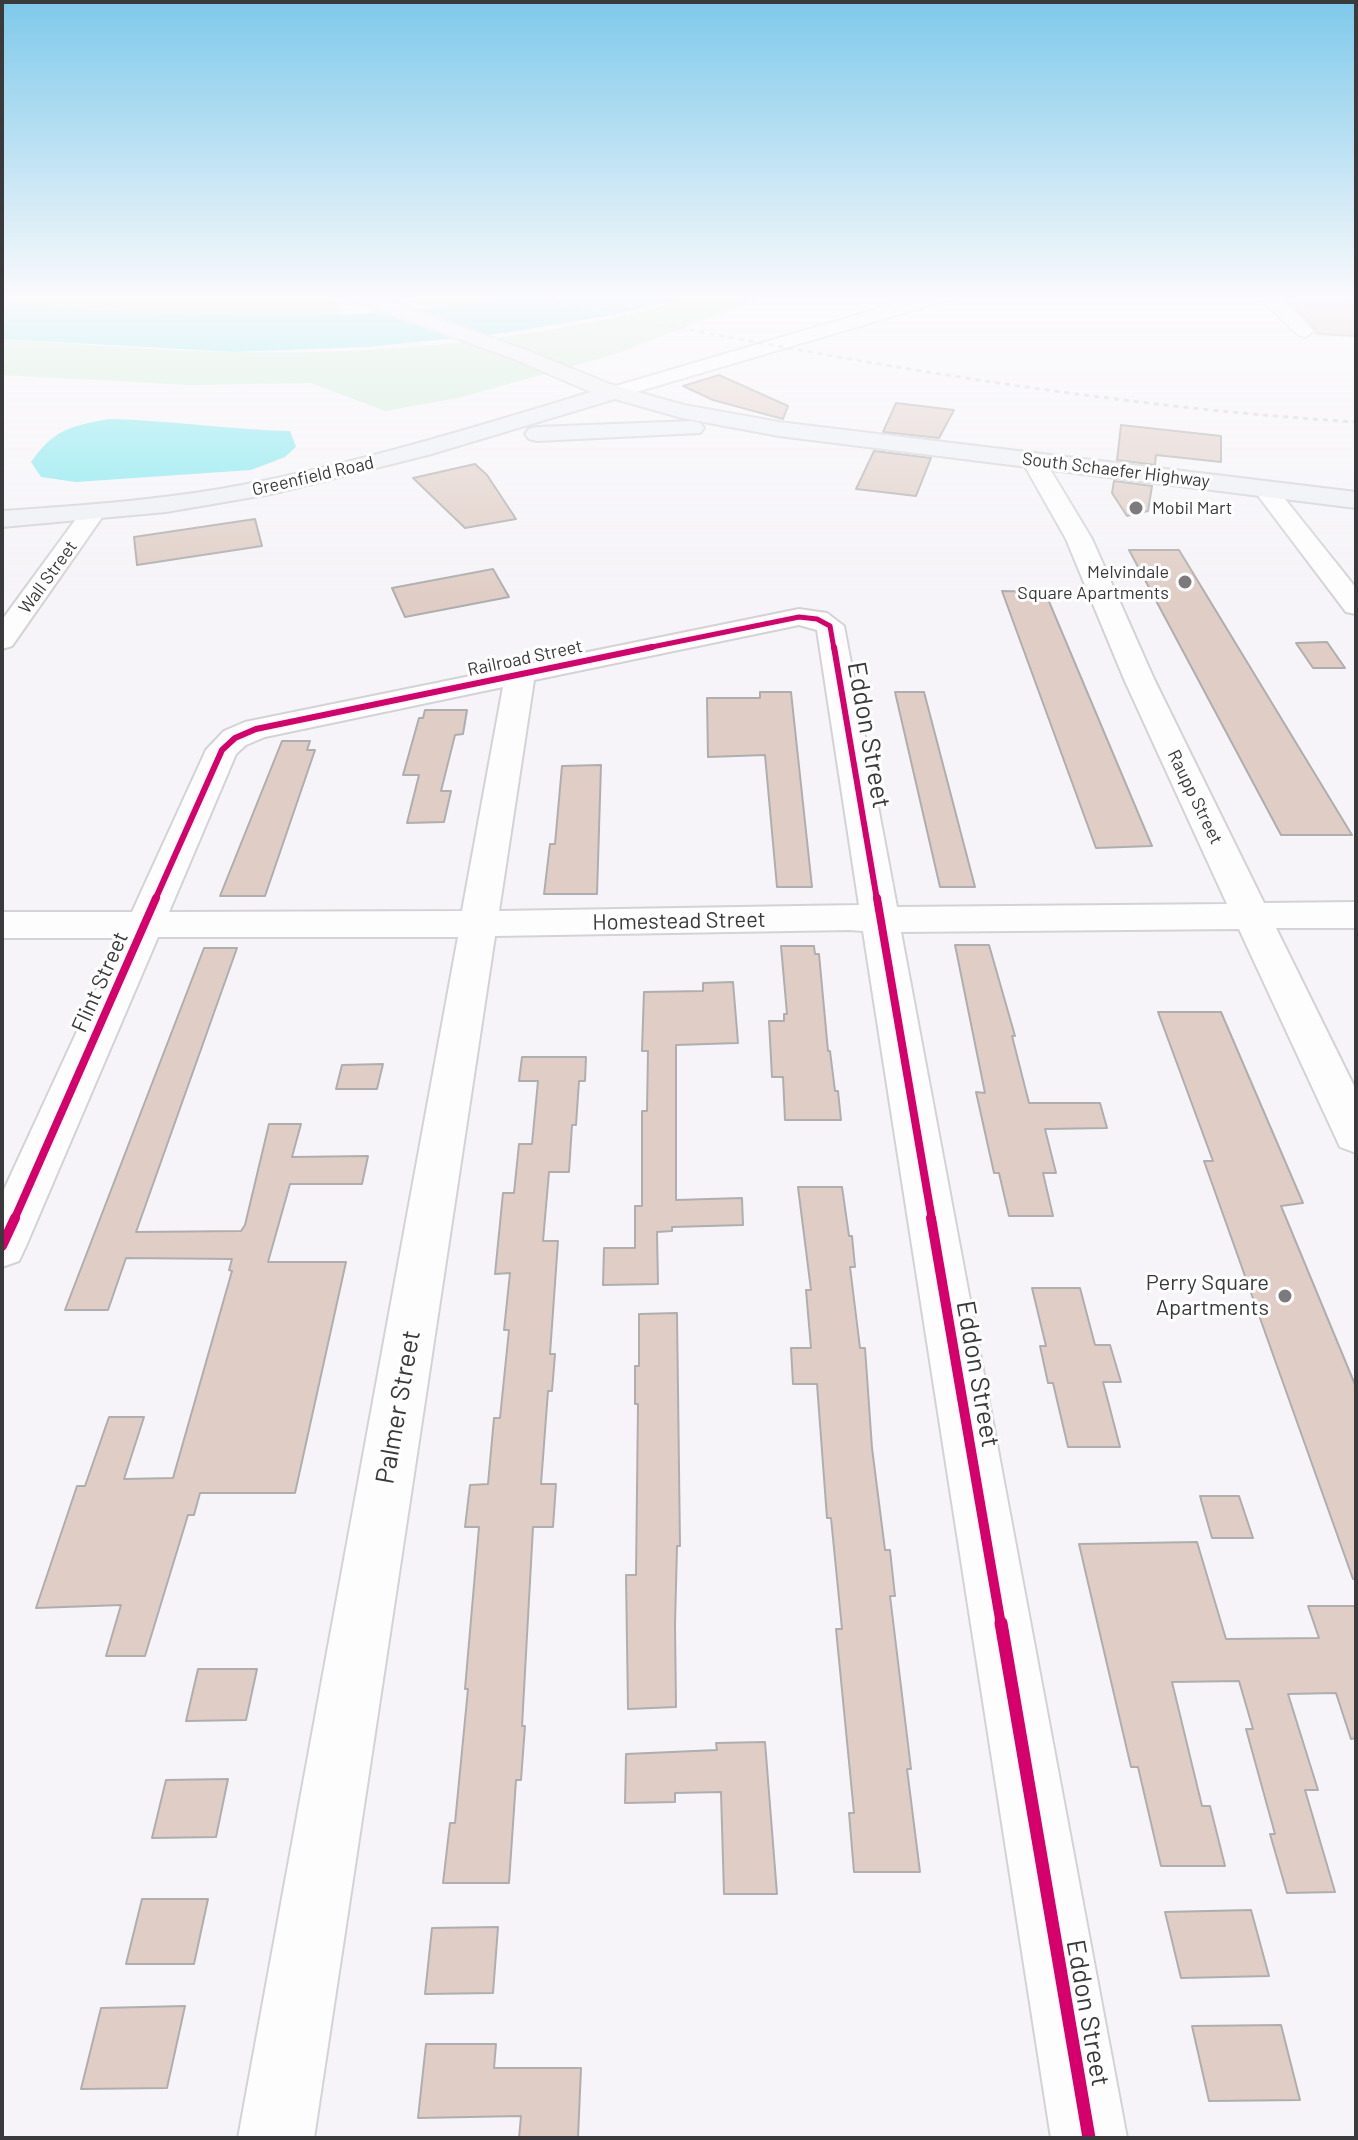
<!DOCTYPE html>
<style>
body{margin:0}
#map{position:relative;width:1358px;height:2140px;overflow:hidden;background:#f6f4f8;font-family:Barlow,sans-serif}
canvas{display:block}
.frame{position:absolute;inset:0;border:4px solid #3a393b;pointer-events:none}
</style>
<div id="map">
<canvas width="1358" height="2140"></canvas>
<div class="frame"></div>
</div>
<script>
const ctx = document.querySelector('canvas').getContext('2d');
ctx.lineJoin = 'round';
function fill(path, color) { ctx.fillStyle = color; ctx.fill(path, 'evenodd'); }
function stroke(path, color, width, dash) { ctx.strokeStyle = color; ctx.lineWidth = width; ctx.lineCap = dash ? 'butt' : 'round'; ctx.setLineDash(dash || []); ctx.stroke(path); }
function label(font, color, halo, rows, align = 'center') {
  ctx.font = font + ' Barlow,sans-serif'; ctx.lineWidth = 6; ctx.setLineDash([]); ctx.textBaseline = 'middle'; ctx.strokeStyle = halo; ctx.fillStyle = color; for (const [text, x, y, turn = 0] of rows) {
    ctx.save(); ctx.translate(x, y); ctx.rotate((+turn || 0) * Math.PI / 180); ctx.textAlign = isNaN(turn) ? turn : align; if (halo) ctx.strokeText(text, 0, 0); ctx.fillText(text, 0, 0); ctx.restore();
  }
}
fill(new Path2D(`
 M2 295H310L337 300 342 316 165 315 2 304Z
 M390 295H546L436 310Z
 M701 295H769L613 355 458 398 385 411 311 383 189 385 2 375V339C81 344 159 351 238 352 391 355 553 339 701 295Z`), '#ceeed6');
fill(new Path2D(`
 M546 295H701L612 315 505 333 368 347 233 352 2 339V304C188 316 360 325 546 295Z
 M109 419C169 420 230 430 290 431L296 447 285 457 251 470 76 482 41 477 31 462C54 429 71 426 109 419Z`), '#80e8ee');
const building = new Path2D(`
 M1282 295H1347L1356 303V336L1317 334 1316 329Z
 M719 375 788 406 783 419 713 400 683 386Z
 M896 403 954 410 939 438 883 432Z
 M1121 425 1221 436V462L1156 455 1155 465 1117 460Z
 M874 451 931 458 916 496 856 489Z
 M475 464 487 475 516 519 465 528 413 478Z
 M1114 481 1152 486 1148 511 1127 516 1112 493Z
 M255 519 262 546 137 565 134 537Z
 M1129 550H1179L1352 835H1281Z
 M493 569 509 597 405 617 392 588Z
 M1002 591 1045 592 1152 846 1096 848Z
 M1327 642 1345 668H1313L1296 643Z
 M760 692H791L812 887H777L765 755 708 757 707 698H760Z
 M895 692H924L975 887H940Z
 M425 710H467L463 734 455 735 441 791H451L444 822 407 823 419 775H403L419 718H423Z
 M282 741H310L307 750H315L265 896H220Z
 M601 765 597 894H544L550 844H555L562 766Z
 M955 945H989L1015 1036H1012L1029 1103H1100L1107 1128 1045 1129 1056 1173H1043L1053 1216H1009L999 1173H994L976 1092 985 1093Z
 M781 946H814L815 954H819L828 1051H830L835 1091H838L841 1120H785L783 1077H772L769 1021H784V1014H787Z
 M204 948H237L136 1232 241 1231 245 1225 269 1124H301L292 1157 368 1156 362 1184H290L268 1262H346L295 1493H200L194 1515H188L145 1656H106L121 1605 36 1608 77 1486H85L109 1417H144L124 1479 173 1478 232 1271 229 1270 232 1259 126 1258 108 1310H65Z
 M733 982 738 1043 676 1045V1200L742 1198 743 1225 672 1227V1231L657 1232 658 1284 603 1285 604 1248H635V1206H642V1111H647L648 1051H642L644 992 703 991V983Z
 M1158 1012H1221L1303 1203 1281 1206 1356 1387V1579H1353L1204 1161H1213Z
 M522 1057H586L585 1081H579L576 1125H572L569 1172H549L543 1241H558L550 1354H555L552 1391H548L541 1484H556L553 1527H533L522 1726H525L521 1780H516L509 1883H443L450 1823H455L468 1689H465L479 1527H465L470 1485 488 1484 494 1418H500L509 1330H504L510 1273 495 1274 503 1193H514L519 1144H532L538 1081H519Z
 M383 1064 377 1089H336L342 1065Z
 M798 1187H842L849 1236H852L855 1267H850L860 1348H865L872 1448 885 1550H890L895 1596H890L911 1769H907L920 1872H854L849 1813H854L836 1629H842L831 1518H827L817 1384H793L791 1348H811L806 1290H811Z
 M1032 1288H1080L1095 1345H1110L1121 1382H1103L1120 1447H1068L1053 1383H1048L1040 1346H1046Z
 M677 1313 680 1546H677L675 1624 676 1707 628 1709 626 1575H636L638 1404H635V1366H639V1314Z
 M1200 1496H1239L1253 1538H1212Z
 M1197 1542 1226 1639 1319 1638 1308 1606H1356V1738L1351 1739 1336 1693 1288 1694 1318 1790H1305L1335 1892 1287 1893 1270 1834H1275L1246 1729H1253L1239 1681 1172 1682 1202 1806H1210L1225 1866H1161L1138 1767H1131L1079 1544Z
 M198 1669H257L246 1720 186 1721Z
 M765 1742 777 1894H724L721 1792 675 1793V1802L625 1803 626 1754 717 1750 716 1743Z
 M228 1779 216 1837 152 1838 166 1780Z
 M142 1899H208L194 1964H126Z
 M1251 1910 1269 1976 1181 1978 1165 1912Z
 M498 1927 493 1993 425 1994 432 1928Z
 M185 2006 167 2088 81 2089 101 2008Z
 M1281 2025 1300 2100 1209 2101 1192 2026Z
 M426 2044H496L494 2068H581L578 2138H519L521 2116 418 2118Z`);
fill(building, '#e0cec6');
stroke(building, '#afaeaf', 2);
const minor = new Path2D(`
 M925 295H954L951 299 623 396 616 398 606 392 609 388Z
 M1257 295H1277L1314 331 1305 337 1298 335Z
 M1034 454 1042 456 1092 539 1154 679 1264 903 1356 902V928H1276L1356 1090V1153L1340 1147 1239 929 901 932 1127 2138H1051L863 931 849 930 495 936 314 2138H238L458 937H158L26 1246 19 1261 2 1267V1194L120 938H2V912H132L206 750 224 731 245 722 799 609 827 613 844 626 897 907 1227 904 1124 679 1066 539 1022 461 1026 456ZM799 625 817 630 859 905 499 911 534 680ZM503 687 462 911 169 912 236 754 246 745 265 737Z
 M1265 482 1273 484 1356 588V614L1346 612 1253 489 1257 484Z
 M93 506 102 508 105 513 12 646 2 649V620L84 508Z`);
const major = new Path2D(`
 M346 295H374L528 351 610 384 684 405 779 422 1356 492V508L779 436 682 418 615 399 428 455 271 494 166 512 2 527V511C75 506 148 501 220 489 346 467 469 429 591 392L514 359 348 299Z
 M692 421 700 423 704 428 700 433 537 441 529 439 525 434 529 429 537 427Z`);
stroke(minor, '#d3d2d4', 4);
stroke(major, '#d1d0d2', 4);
fill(minor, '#fefdfe');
fill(major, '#edf0f5');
stroke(new Path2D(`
 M513 295C793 351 1071 404 1356 422`), '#d2d1d3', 3, [5, 5]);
stroke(new Path2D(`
 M642 649 799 617 817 619 830 626 834 649`), '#d6006c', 5);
stroke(new Path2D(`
 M834 647 877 900
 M155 900 222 750 235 738 256 729 652 647`), '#d6006c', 6);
stroke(new Path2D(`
 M877 898 932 1220
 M14 1220 156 898`), '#d6006c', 8);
stroke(new Path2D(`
 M931 1218 1001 1625
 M2 1246 15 1218`), '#d6006c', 10);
stroke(new Path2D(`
 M1001 1623 1089 2138`), '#d6006c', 13);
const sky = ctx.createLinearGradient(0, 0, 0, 595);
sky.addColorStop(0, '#7ec9ea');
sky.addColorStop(0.5, '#fbfafc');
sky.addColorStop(1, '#fbfafc00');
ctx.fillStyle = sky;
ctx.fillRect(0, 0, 1358, 595);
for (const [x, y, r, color] of [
 [1136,508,8,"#7c7a7d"],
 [1185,582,8,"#7c7a7d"],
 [1285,1296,8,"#7c7a7d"]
]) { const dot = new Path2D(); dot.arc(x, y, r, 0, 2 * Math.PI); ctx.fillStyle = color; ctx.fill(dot); stroke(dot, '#fff', 3); }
label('18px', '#3a393b', '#fff', [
 ["South Schaefer Highway",1116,470,7],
 ["Greenfield Road",313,476,-13],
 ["Wall Street",48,577,-54],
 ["Railroad Street",525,658,-12],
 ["Raupp Street",1195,797,64]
]);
label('18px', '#3a393b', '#fff', [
 ["Mobil Mart",1152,508],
 ["Melvindale",1169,572,"right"],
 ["Square Apartments",1169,593,"right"]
], 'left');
label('22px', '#3a393b', '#fff', [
 ["Homestead Street",679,921,-1],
 ["Flint Street",100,982,-66]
]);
label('22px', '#3a393b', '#fff', [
 ["Perry Square",1269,1283],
 ["Apartments",1269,1308]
], 'right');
label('26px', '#3a393b', '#fff', [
 ["Eddon Street",869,735,80],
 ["Eddon Street",978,1374,80],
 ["Palmer Street",398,1407,-80],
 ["Eddon Street",1088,2013,80]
]);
</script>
